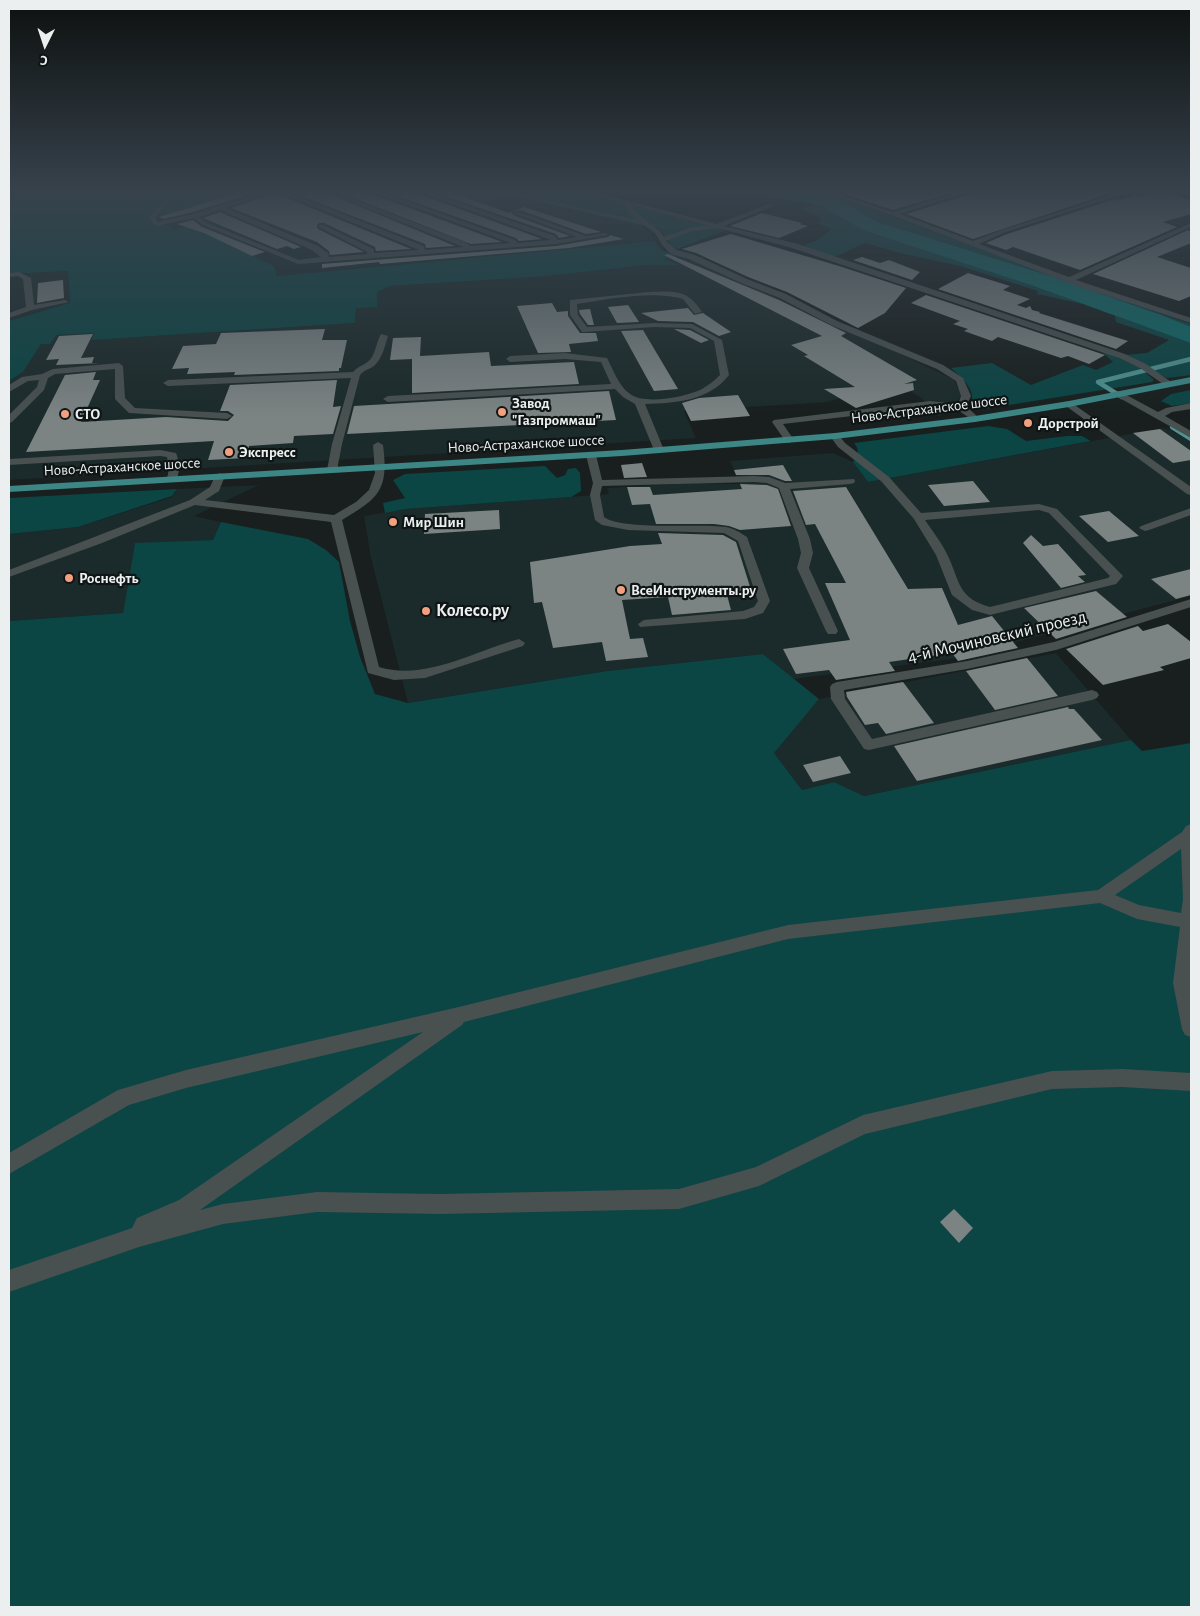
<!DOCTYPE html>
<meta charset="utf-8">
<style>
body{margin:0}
#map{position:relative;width:1200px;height:1616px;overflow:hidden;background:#181f1e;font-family:"Alegreya Sans",sans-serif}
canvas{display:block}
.frame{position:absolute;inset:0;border:10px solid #ebefef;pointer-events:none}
.north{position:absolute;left:20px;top:20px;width:50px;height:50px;-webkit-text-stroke:4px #0f1515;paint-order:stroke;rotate:184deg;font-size:14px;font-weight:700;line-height:20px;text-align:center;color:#ebefef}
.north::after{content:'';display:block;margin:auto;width:18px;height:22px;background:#ebefef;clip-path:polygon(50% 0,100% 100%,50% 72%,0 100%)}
</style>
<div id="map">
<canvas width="1200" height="1616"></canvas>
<div class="frame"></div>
<div class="north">С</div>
</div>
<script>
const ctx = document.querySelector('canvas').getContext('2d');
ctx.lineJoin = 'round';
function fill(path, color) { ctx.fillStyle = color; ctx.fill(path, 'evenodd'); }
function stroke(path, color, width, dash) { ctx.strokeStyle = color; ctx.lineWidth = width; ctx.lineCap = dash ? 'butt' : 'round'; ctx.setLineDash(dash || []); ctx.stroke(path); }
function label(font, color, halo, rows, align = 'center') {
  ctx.font = font + ' "Alegreya Sans",sans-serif'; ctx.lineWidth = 4.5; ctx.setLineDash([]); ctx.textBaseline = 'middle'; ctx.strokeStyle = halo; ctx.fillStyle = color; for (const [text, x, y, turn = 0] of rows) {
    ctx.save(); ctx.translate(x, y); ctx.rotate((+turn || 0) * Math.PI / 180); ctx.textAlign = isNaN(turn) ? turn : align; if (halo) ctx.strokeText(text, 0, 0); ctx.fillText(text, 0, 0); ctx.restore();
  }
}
fill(new Path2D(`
 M249 191H491L642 226 650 233 655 241 277 276 274 266 190 227 176 229 152 219 183 207 187 208Z
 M678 256 690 258 783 298 940 373 954 380 961 395 953 410 939 416 920 397 895 382 827 402 684 411 696 438 9 480V381L23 372 41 344 56 335 94 332 93 340 355 323 356 308 377 292 390 286 549 276 646 265H677L663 259Z
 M68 271 70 304 9 321V274Z
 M1163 428 1171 430 1191 442V596L952 659 793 679 763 654 607 671 408 703 371 558 364 516 406 509 609 494 607 488 698 483 740 484 730 461 833 453 853 462 868 482Z
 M259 485 194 516 221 522 213 540 135 544 123 613 9 621V534L78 527 172 497 177 489Z
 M1056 653 1131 740 864 796 834 782 802 790 773 752 819 699Z`), '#1b2a2a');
fill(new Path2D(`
 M9 191H126L140 194 156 191H249L187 208 178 209 181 210 153 219 176 229 190 226 274 266 277 276 655 241C659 251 668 253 678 256L664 259 679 265H646L549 276 390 286 377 292V307L356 308 355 323 92 340 94 333 56 335 50 344H41L23 372 9 381V321L70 303 68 271 9 274V198L18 195Z
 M491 191H579L729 229 677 249C661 239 668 224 642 226Z
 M729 191H817L880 212 1075 284 1191 324V375L1167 378 1125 355 1147 353 1169 340 1116 322 1115 316 1083 304 1037 294 1038 291 960 266 900 253 865 243 835 257 802 246 818 240 831 229 818 223 821 219 817 215 801 209 813 205Z
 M1100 350 1139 367 1154 380 1152 382 984 409 972 403C975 388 961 377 951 368L992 363 1031 385 1083 365 1096 370 1113 362Z
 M1191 390V403L1172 406 1161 401 1171 394Z
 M988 426 1007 429 1026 441 1067 436H1082L1091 441 868 482 853 462C858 454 860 450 854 443Z
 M545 466 557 478 565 475 568 469 576 468 580 473 581 491 571 497 406 509 385 513 383 503 405 498 393 480 405 474Z
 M177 489 172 496 78 527 9 534V498Z
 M221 522 308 539 326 550 339 562 350 621 360 657 375 694 408 703 607 671 763 654 819 699 774 753 802 790 834 782 864 796 1131 740 1142 751 1191 743V1607H9V621L123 613 135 543 213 540Z`), '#0b4544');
stroke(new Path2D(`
 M1098 382 1122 397
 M1098 382 1191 359
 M1172 427 1191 439`), '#509392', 4.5);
fill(new Path2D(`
 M771 191H804L833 197 877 222 1050 276 1161 315 1191 327V343L1034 286 863 230 820 205 773 195Z`), '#0e6c6a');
fill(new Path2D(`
 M243 191H262L193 212 164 219 159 217Z
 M288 191H322L455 246 426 248 425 244Z
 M336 191H368L369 193 502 242 471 244Z
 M383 191H415L416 193 542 239 519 241 516 238Z
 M430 191H446L509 213 524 207 601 232 586 234 520 210 512 212 513 215 570 236 559 238 556 234Z
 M844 191H958L893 210 844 194Z
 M974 191H1113L1114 192 973 239 906 214 973 193Z
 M1159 191 1191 200V214L1163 222 1177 227 1080 270 1013 247 1006 250 986 243 1007 234 1115 199V201L1136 195 1141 197Z
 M275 193 411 249 376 251 375 247 324 223H319L317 225 318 229 364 252 330 255 329 251 317 242 231 208Z
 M220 212 301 247 294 249 287 246 277 249 203 218Z
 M762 213 802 223 800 224 808 226 779 238 730 226Z
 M193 220 202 227 265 252 252 256 204 233 177 224Z
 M1188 230 1191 232V243L1157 257 1191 268V296L1179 301 1093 274Z
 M731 234 839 266 906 288 885 313 858 328 787 292 748 277 696 253 682 249Z
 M610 235 624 239 569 248 380 264 379 262 322 268V264L556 246 608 237Z
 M668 254 779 300 846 333 841 336 917 380 904 384 913 383 914 390 856 408 824 389 855 387 804 356 808 355 791 345 822 336 664 255Z
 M862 257 880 263 889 260 920 272 912 280 853 260Z
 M968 273 1010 286 1003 290 1030 299 1017 305 1026 308 1030 306 1032 310 1040 312 1039 313 1128 341 1116 349 938 289Z
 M63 280 64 298 37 303 38 283Z
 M926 295 1105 355 1089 364 1068 356 1061 358 998 337 992 341 964 331 968 329 953 324 960 321 911 303Z
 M552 303 557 312 568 311V316L580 333H596L598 341 569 344 571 352 538 353 517 306Z
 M628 305 639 322 617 323 608 307Z
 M688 308 694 315 703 313 731 332 719 336 693 322 658 321 641 313Z
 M590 309 594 325H588L580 314 579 310Z
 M325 329 322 340H347L341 368H339V371L234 375 235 372 187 374 189 368 172 369 183 346 216 344 221 333Z
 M674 329 690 330 709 340 701 343Z
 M643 330 678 389 654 391 621 331Z
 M93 334 81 358 94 357 92 363H100L56 365 59 359 46 360 59 336Z
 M421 337 420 356 489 352 491 366 574 362 579 384 412 393V359L390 360 393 338Z
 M96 372 93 380H100L81 422 166 417 228 421 234 415 228 411H220L230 385 337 380 333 407 341 406 333 434 294 436 293 443 249 446 246 458 208 460 214 441 26 452 65 375Z
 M609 391 616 420 347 434 354 406Z
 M738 395 750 416 691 421 682 403 699 398Z
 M1160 429 1191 451V460L1173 463 1133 433Z
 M642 463 647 477 624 478 621 465Z
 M783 465 792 481H785L769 475H736L734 470Z
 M973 481 990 502 944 506 928 485Z
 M740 484 767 485 778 489 791 526 740 530 729 526 714 524H656L650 504 632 505 627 487H650L653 495 742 489Z
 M846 487 908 589 942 588 958 625 992 616 1018 648 958 661 952 653 889 662 895 671 836 680 829 670 796 674 783 649 850 640 825 583H846L815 524 806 525 793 491Z
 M499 510 500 529 424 534 425 514Z
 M1109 511 1139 536 1108 542 1079 516Z
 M658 533 723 535 736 542 752 593 727 595 731 610 672 615 668 597 622 600 630 639 643 638 648 657 606 661 602 642 553 648 542 602 534 603 530 562 630 546 662 544Z
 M1031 535 1043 546 1058 544 1086 575 1078 576 1085 582 1061 588 1023 543Z
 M1191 569V595L1176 599 1151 579Z
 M1096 591 1127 617 1056 639 1024 608Z
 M1168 624 1191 642V658L1160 667 1164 670 1103 685 1066 649 1138 626 1143 631Z
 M1027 658 1058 696 995 710 966 671Z
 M903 682 934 723 886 734 878 723 865 725 847 697 846 692Z
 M1068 707 1069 709H1074L1102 740 917 781 894 746Z
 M840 756 851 773 813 782 803 765Z
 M954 1209 973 1228 959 1243 940 1222Z`), '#7b8383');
fill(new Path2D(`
 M267 191H275L226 208 318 246 328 253 329 257 367 254V252L319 227V225H323L374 249V253L419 250 276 191H284L424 246 425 250 463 247 324 191H332L467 243 470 246 511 243 370 191H378L515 240 518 243 551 240 417 191H425L555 236 558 240 577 237 514 213 519 212 586 236 605 233 608 235 556 244 298 264 203 225 193 218 157 226 152 223 149 217 161 205 164 207 155 217 158 222 193 214ZM220 210 312 250 321 257 299 260 207 223 199 217Z
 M493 191H503L637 220 628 212 625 204 581 191H590L717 224 769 204H773V206L724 226 798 244 1125 354 1146 364 1174 384 1169 387 1166 386 1140 368 1119 358 792 248 718 228 692 231 666 241 677 250 695 255 747 279 786 294 837 321 943 365 963 378 971 396 966 406 980 419 975 422 958 410 930 407 783 424 794 440 789 443 786 442 772 422 774 420 930 401 958 404 961 396 956 381 937 369 831 325 780 298 741 283 689 259 671 254 663 246 655 233 644 225ZM632 205 707 225 689 228 664 237 660 231 633 210Z
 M818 191H826L893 212 963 191H972L900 214 973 241 1002 230 1124 191H1132L1006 232 979 244 1069 277 1191 223V227L1076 280 1191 318V323L1077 286 891 215Z
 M1181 191H1191V194L1182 192Z
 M19 272 31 278 34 305 65 300 69 302 32 310 9 318V313L26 307 23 279 18 276 9 277V273Z
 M649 292C674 291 688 289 702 312L695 314 683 299C654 290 607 299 577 304L578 315 587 327 654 323 692 324 722 340 729 375C709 401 676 403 645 404L664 450 663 452 659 453 654 450 635 404 623 397 615 389 388 402 383 399 388 396 611 384 601 362 565 359 510 362 506 359 510 356 565 353 607 358C614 371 618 385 630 394 645 405 686 397 702 389 709 385 715 380 720 375L714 341 690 328 654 327 585 332H582L570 315V300Z
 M381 334 388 336C385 346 382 359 374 366 369 370 365 369 360 375L342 444 337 470 332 473 327 470 332 444 351 378 168 386 163 383 168 380 353 372C359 365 367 365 372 357 376 350 377 341 381 334Z
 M119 363 123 366 125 398 135 408 227 413 232 416 227 419 129 413 115 399V369L55 374 48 378 44 390 12 422 9 423V415L37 387 39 380 28 381 9 392V385L22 377 42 374 53 369Z
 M1119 391 1158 412 1166 408 1191 403V409L1172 412 1165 416 1191 431V438L1116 396 1114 394Z
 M1069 401 1191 487V495L1187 494 1066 406V402Z
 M835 433 838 434 845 443 889 477 921 513 1039 504 1057 509 1123 576 1116 584 990 615 972 610 952 595 936 555 914 519 881 481 838 447 830 436ZM1039 510 1049 513 1110 576 1108 578 990 607C958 598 960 582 948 556 942 543 933 532 925 520Z
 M378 442 383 445C389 490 379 498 342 520L379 667C426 681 474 651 519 639L525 643 523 646 425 678 394 680 368 673 331 522 195 505 102 543 9 577V570L190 500 210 487 215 476 220 473 225 476 219 491 205 500 334 515 356 502 369 490 375 473 373 445Z
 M160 450 176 453C180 462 180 472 176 481L172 482 167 479 169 468 167 457 160 456 9 465V459Z
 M591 452 596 455 602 480 754 476 769 477 785 483 854 479 855 481 854 483 850 484 790 489 810 539 813 553 809 568 838 631 836 634H828L826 631 797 568 801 553 798 539 779 488 767 483 754 482 602 486 600 495 604 517C624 531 698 523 726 527 733 528 741 533 747 537L770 601 763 613 745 619 640 627 638 624 644 620 743 611 754 607 758 601 738 541 724 533 628 530 602 525 595 520 590 495 593 483 586 455Z
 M1191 508V515L1149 530 1145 531 1139 528 1141 526Z
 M1191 599V607L1056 650 967 669 844 690 845 699 872 739 1092 690 1097 692 1099 695 1097 698 1092 700 869 750 864 749 831 699 830 687 832 684 837 682 967 661 1054 642Z
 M1191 824V1037L1185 1035 1182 1029 1173 983 1180 927 1137 919 1100 903 788 939 464 1022 462 1025 200 1210 223 1204 317 1192 440 1194 679 1189 756 1167 863 1115 1052 1071 1122 1069 1191 1073V1091L1122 1087 1052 1089 865 1134 759 1186 679 1209 440 1214 317 1212 223 1224 139 1247 9 1292V1270L132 1228 137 1218 179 1200 423 1032 186 1088 129 1105 9 1174V1153L118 1090 186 1070 463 1006 788 925 1098 890 1182 832 1186 826ZM1181 849 1183 899 1181 913 1139 905 1115 895Z`), '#485050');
fill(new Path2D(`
 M1191 377V383L1069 407 975 422 835 439 622 456 9 492V486L622 450 835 433 975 416 1069 401Z`), '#3c8685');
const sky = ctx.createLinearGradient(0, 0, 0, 417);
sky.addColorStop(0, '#0d1110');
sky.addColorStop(0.46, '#37424c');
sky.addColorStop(1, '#37424c00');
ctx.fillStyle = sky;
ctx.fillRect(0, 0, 1200, 417);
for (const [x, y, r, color] of [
 [502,412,5,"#f2a07f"],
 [65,414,5,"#f2a07f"],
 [1028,423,5,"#f2a07f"],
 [229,452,5,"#f2a07f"],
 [393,522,5,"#f2a07f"],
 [69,578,5,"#f2a07f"],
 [621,590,5,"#f2a07f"],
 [426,611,5,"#f2a07f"]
]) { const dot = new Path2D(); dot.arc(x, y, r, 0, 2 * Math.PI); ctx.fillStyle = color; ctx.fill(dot); stroke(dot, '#0f1515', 2); }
label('bold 15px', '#ebefef', '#0f1515', [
 ["Завод",512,403],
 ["\"Газпроммаш\"",512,420],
 ["СТО",75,414],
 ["Дорстрой",1038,423],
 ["Экспресс",239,452],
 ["Мир Шин",403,522],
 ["Роснефть",79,578],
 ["ВсеИнструменты.ру",631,590]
], 'left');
label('15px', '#ebefef', '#0f1515', [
 ["Ново-Астраханское шоссе",929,409,-7],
 ["Ново-Астраханское шоссе",526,444,-3],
 ["Ново-Астраханское шоссе",122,467,-3]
]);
label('bold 18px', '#ebefef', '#0f1515', [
 ["Колесо.ру",436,611]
], 'left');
label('18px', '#ebefef', '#0f1515', [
 ["4-й Мочиновский проезд",997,637,-13]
]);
</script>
